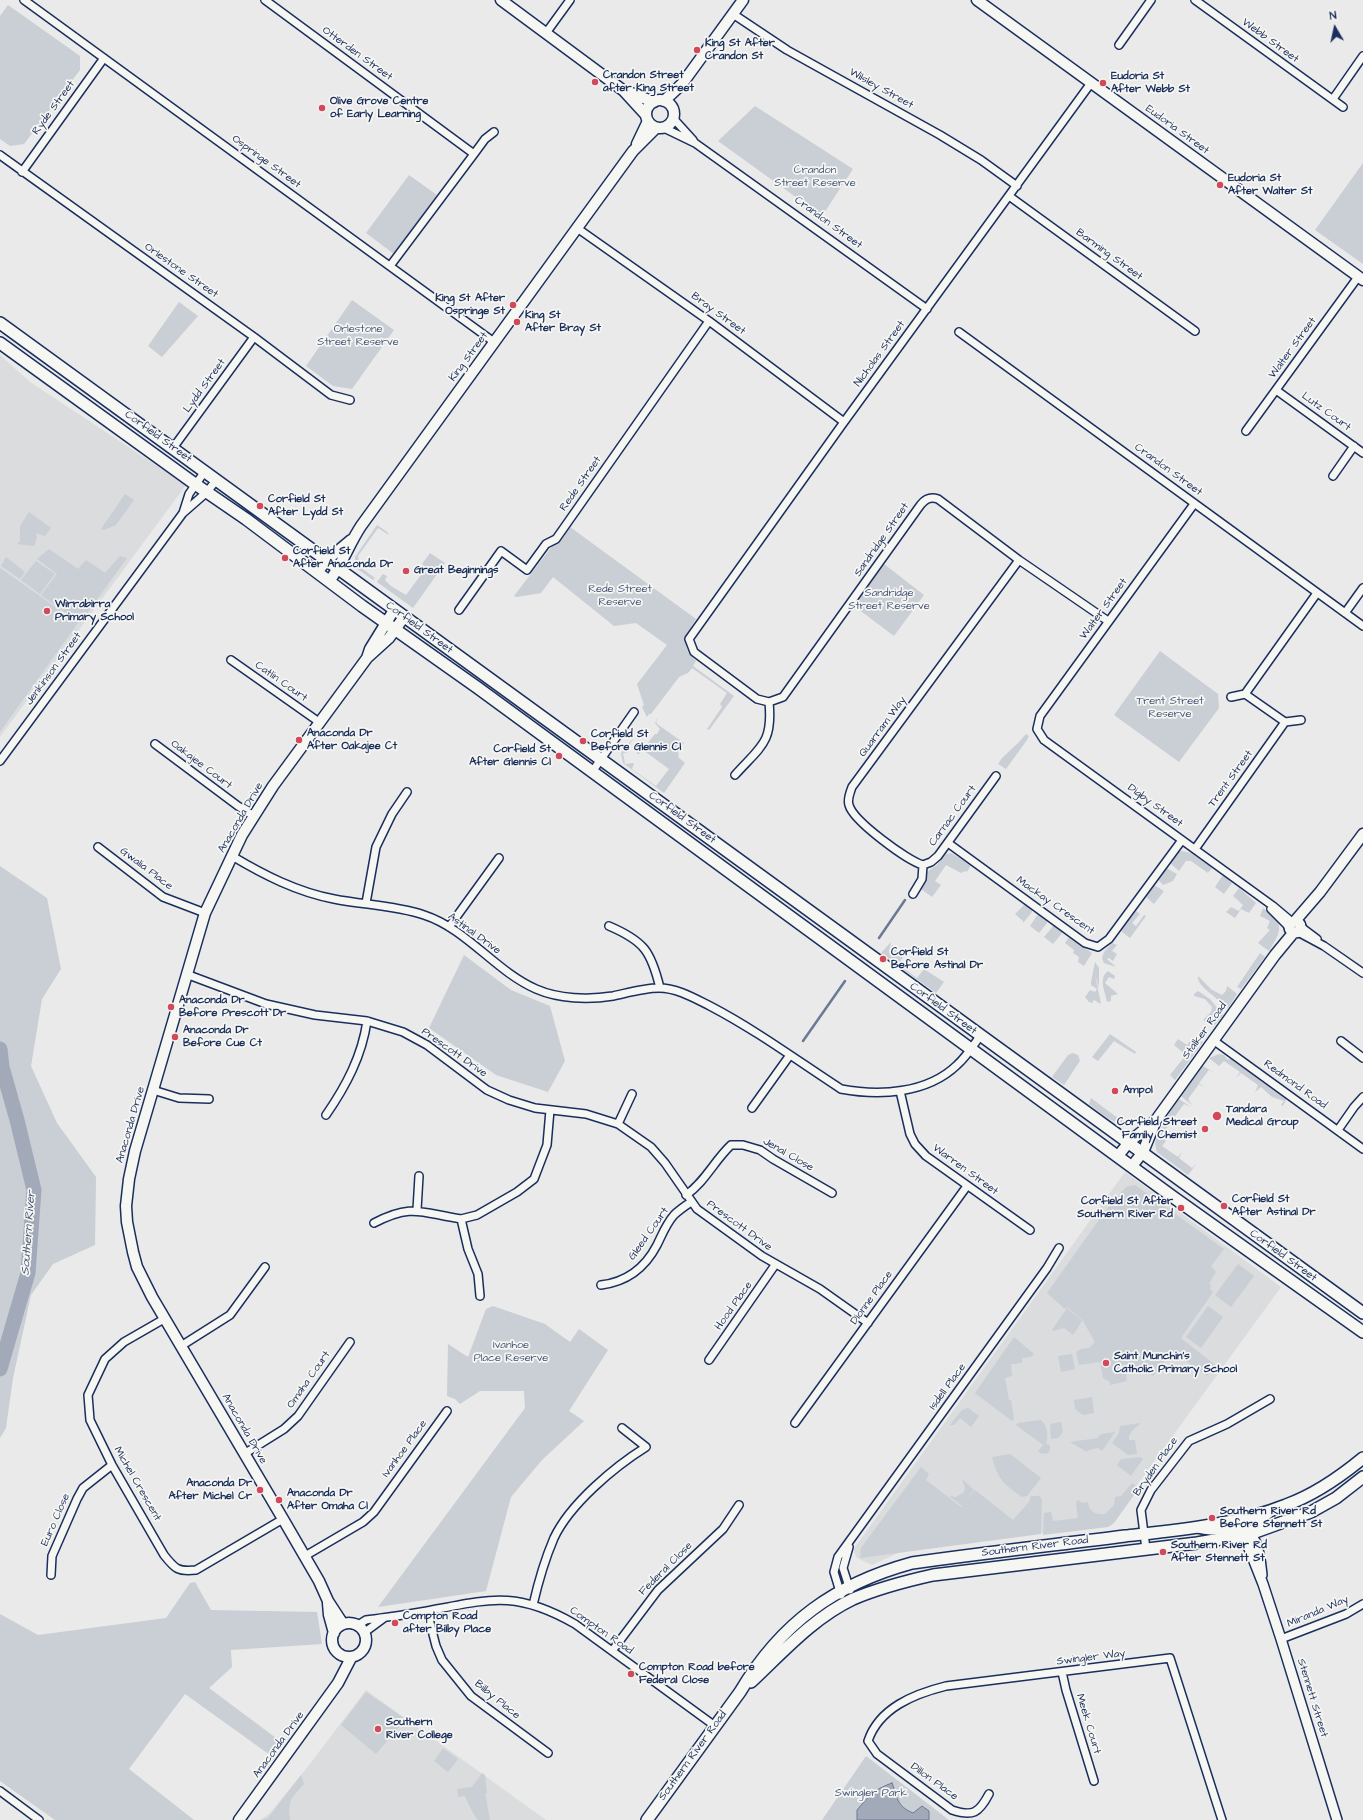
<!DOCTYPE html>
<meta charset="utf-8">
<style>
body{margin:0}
#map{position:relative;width:1363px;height:1820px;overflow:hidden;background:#e9eae9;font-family:"Architects Daughter",sans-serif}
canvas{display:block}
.north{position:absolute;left:1315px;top:8px;width:40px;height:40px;-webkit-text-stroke:3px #f6f6f2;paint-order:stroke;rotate:351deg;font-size:11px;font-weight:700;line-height:16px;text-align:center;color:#1b2f5e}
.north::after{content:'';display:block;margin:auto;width:14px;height:18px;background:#1b2f5e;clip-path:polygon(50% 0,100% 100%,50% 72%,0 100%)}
</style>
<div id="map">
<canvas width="1363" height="1820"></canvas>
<div class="north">N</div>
</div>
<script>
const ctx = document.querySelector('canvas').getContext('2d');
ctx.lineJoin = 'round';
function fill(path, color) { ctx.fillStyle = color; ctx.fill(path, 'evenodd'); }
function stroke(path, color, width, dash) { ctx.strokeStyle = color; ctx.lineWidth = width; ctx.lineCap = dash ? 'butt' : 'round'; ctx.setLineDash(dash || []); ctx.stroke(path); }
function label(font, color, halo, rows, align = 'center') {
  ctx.font = font + ' "Architects Daughter",sans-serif'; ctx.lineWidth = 3.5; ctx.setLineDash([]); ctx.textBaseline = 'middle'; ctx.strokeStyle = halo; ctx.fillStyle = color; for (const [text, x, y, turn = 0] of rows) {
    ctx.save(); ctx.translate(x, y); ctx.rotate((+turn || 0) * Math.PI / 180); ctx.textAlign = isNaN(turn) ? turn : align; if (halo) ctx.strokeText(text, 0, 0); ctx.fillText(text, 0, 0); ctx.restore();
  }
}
fill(new Path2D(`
 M0 355 30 382 186 485 0 737Z
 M1125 1172 1281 1287 1108 1525 907 1549 872 1565 857 1558 853 1550Z
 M366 1690 546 1820H260L269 1814 306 1769Z`), '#dadcde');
fill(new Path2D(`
 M8 5 80 56V70L24 144 10 146 0 139V16Z
 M755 106 853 169 822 216 718 141Z
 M1363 163V264L1315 230Z
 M409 175 437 195 394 254 366 233Z
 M352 300 394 330 352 389 333 386 306 366Z
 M179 302 198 316 162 357 148 346Z
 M125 494 134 500 116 525 104 530 101 529Z
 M29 512 51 528 45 536 36 533 37 538 34 546 17 544 20 541V526Z
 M377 525 387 532 389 535 378 528 358 556 360 567 375 578 373 580 356 568 355 557Z
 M570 527 696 619C685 636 680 646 696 661L693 666 734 696 709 730 707 729 722 707 720 704 727 693 692 668 688 673 679 677 651 714H649L647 717 642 707 644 705 637 684 667 645 636 623 614 626 553 577 541 593 517 597 514 596 553 545 563 538Z
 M49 549 78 569 86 560 105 573 120 556 127 558 80 623 41 595 57 574 37 559Z
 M430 553 445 563 413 608 377 582 383 574 387 576 385 580 391 586 406 595 426 568 422 564Z
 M6 557 25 572 20 579 1 566Z
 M36 561 55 574 40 594 21 580Z
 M884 564 924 595 894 636 854 606Z
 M0 568 78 623 0 732Z
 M1160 651 1218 694 1219 708 1179 762 1114 715Z
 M658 718 656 720 657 724 684 743 678 753 679 755 678 757 685 763 664 793 623 763 621 753 635 736 629 745V752L623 753 625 764 634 763 632 769 656 786 669 769 643 750 639 754H637V748L639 746 644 748 655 734H657L660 729 655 723Z
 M1026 734 1029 736 1027 740 1006 769 998 764 1002 758 1018 743Z
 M1181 851 1191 853 1212 868 1208 873 1191 861H1186L1179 871 1170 863 1176 854Z
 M951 853 971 865 967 872 965 871 961 873 946 865 935 881 941 885 932 897 921 889 926 879 927 872 937 865 946 854Z
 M0 866 47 898 61 969 42 999 31 1066 57 1123 96 1177 95 1245 53 1264 31 1295 13 1378 6 1428 0 1438Z
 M1166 868 1177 874 1173 881 1163 885 1158 879Z
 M1223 875 1232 883 1224 894 1215 887Z
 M1154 885 1164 891 1154 904 1146 897Z
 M1239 888 1256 903 1249 913 1241 909 1235 918 1226 912 1231 907 1239 911 1243 905 1233 896Z
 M1025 904 1032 909V912L1023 923V921L1015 914Z
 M1263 908C1286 924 1281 931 1269 951L1258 943 1270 930 1267 928 1270 921 1260 916Z
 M1136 911 1140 914 1132 923 1136 926 1144 915 1146 916 1130 938 1121 931Z
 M1038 914 1047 920V923L1039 933 1030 926Z
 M1054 925 1063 932 1053 944 1044 937Z
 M1069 937 1092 953 1084 966 1078 962 1079 957 1073 953 1074 950 1065 943Z
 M891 942 889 952 892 945 904 955 898 965 881 953Z
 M1112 943 1117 945 1112 951 1117 954 1113 961 1109 958 1107 959 1116 967 1104 963 1102 958 1104 952Z
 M1260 953 1265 957 1241 989 1237 987Z
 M464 955 511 990 550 1006 565 1061 548 1092 496 1075 429 1028Z
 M1095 962 1099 968V988L1095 974 1101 1004 1094 1000 1092 1003 1089 1002 1085 997 1090 990 1095 992 1097 989 1091 985V982Z
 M905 968 906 970 917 978 924 969 944 982 936 993 904 970Z
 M1108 971 1115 976 1114 979 1109 977 1105 983 1118 994 1111 996V1001L1107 1002C1105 991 1098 978 1108 971Z
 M1198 976 1212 990 1222 995 1226 991 1227 986 1237 994 1228 1008 1223 1005 1224 1000 1220 1002C1213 994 1197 986 1198 976Z
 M1198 991 1210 999 1223 1015 1213 1027 1203 1020 1211 1012 1212 1007 1205 999 1194 996V994Z
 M1110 1034 1136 1052 1135 1054 1114 1041 1098 1061 1092 1057Z
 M1193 1037 1203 1042 1175 1080 1170 1075 1186 1055 1174 1045 1178 1039 1187 1045Z
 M1073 1053 1078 1055 1080 1061 1064 1085 1052 1077 1068 1055Z
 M1219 1054 1224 1055 1228 1060 1231 1058 1287 1098 1283 1106 1281 1105 1284 1101 1272 1097 1261 1087 1255 1092 1258 1085 1241 1073 1236 1078 1240 1072 1224 1061 1219 1066 1209 1058Z
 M1203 1066 1215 1073 1209 1070 1199 1083 1205 1088 1199 1084 1188 1099 1192 1105 1181 1096Z
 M1091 1098 1115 1116 1128 1121V1124C1114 1126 1100 1112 1089 1104Z
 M1179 1099 1191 1107 1184 1104 1173 1119 1178 1124 1172 1121 1161 1136 1166 1141 1162 1146 1178 1157 1182 1152 1179 1158 1192 1168 1197 1163 1188 1175 1157 1152C1152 1136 1160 1136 1164 1123 1168 1114 1173 1107 1179 1099Z
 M1135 1185 1224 1249 1211 1266 1216 1272 1209 1284 1211 1285 1210 1289 1213 1292 1181 1338 1215 1365 1207 1376 1172 1351 1153 1376 1149 1373 1142 1366 1130 1369V1372L1126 1375 1127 1381 1110 1385V1382L1103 1378 1100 1362 1079 1365 1076 1352 1081 1349 1089 1348 1095 1342 1083 1321 1067 1307 1065 1309 1047 1293 1106 1210 1126 1187Z
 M1238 1264 1254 1276 1231 1307 1215 1295Z
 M493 1306 545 1324 570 1342 579 1329 608 1350 569 1411 584 1421 542 1460 511 1497 486 1591 378 1607 525 1408 524 1391H480L460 1404 455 1399 447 1396 448 1344 468 1357 486 1309Z
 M1208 1306 1223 1317 1201 1348 1186 1337Z
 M1067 1308 1082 1321 1073 1335 1064 1328 1053 1331 1052 1330Z
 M1014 1337 1034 1354 1031 1357 1022 1358V1363L1011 1364 1012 1376 1005 1378 1009 1400H1011L1014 1419 1012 1421 975 1393Z
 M1072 1354 1075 1369 1061 1372 1058 1356Z
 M1092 1397 1094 1413 1083 1415 1075 1409 1074 1400Z
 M968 1408 979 1416 971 1427 960 1418 954 1425H950L962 1410Z
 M1041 1420C1047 1425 1049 1436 1046 1444L1050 1445V1450L1048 1453 1042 1454 1038 1451 1043 1445 1016 1425 1018 1423Z
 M1061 1422 1063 1432 1058 1438 1051 1439 1050 1424Z
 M1141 1423C1136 1428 1128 1431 1129 1440H1135L1137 1454 1128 1455 1112 1443 1119 1433 1120 1426Z
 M1115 1432 1102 1451 1098 1448 1089 1450 1087 1452 1070 1442 1098 1438 1101 1434Z
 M1010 1454 1041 1478 1027 1496 1022 1497C1004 1484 998 1480 992 1457Z
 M1140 1457 1143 1459 1131 1476 1117 1465 1121 1459Z
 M921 1467 929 1474 926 1480 961 1507 975 1490 1013 1520 1029 1502 1031 1496H1039L1042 1499 1041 1534 860 1558 861 1548Z
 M962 1479 974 1490 962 1506 949 1496 956 1497 964 1492 965 1488Z
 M1132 1483 1139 1488 1114 1523 1108 1527 1043 1535 1044 1513 1051 1512 1053 1521 1078 1518 1076 1503 1078 1500 1083 1503 1088 1502C1089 1512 1096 1515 1105 1514L1114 1505 1115 1497 1121 1496Z
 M195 1582 211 1610 317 1612 322 1644 231 1650 232 1667 209 1688 280 1741 270 1755 185 1694 129 1769 194 1820H55L0 1781V1614L38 1635 166 1618 190 1583Z
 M366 1692 404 1718 403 1722 376 1754 341 1725Z
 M443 1748 458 1759 448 1772 434 1761Z
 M866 1756 949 1820H822Z
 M482 1773 485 1775 487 1793H485L490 1820H478C472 1812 469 1805 465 1796L458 1797 457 1789 472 1787Z
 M301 1775 304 1784C293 1797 287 1799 290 1820H261L268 1818Z`), '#caced5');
const water = new Path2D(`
 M892 1783C898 1797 896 1806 913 1813L922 1806 929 1811V1820H857V1810C870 1795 873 1790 892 1783Z`);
fill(water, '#a2aaba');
stroke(water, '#6c7995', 1);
stroke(new Path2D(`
 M879 938 905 900
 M803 1041 845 981`), '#6c7995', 2.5);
stroke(new Path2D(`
 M0 1049 2 1067 17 1120 34 1190 28 1273 0 1369`), '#a2aaba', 15);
const minor = new Path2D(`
 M24 0 494 342
 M265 0 474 154 390 266
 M1195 0 1343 107
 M733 14 787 50 940 135 981 160 1017 186
 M546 33 570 0
 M1119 45 1151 0
 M1091 83 844 422 689 639 694 652 757 699 769 702 783 697 919 507C924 500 929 496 938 499L1019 560 1108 621
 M1333 99 1363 56
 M673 118 693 140
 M664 128 695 143 927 309
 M474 154 485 139 494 132
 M0 155 254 337 331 395 350 400
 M22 172 104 58
 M1009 196 1195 331
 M577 228 709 321 844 422
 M959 332 1363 626
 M1276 390 1363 453
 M1246 431 1358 277
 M173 448 254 337
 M1333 476 1354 446
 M1194 504 1040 716 1037 729 1044 740 1273 906 1292 922
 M183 513 189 494 205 471
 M459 610 501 551 527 570 546 544 556 539 709 321
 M1345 613 1363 588
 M231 660 319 722
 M1231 697 1245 694
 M1285 722 1301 720
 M155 744 238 806 254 816
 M0 761 183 513 207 492 217 479
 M592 772 634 712
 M735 775C761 746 773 743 769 702
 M948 843 1085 943 1098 947 1109 939 1182 840
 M98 847 163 897 205 913
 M1195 849 1285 722 1245 694 1317 593
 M232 856C264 875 297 892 334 899 364 905 394 905 424 915 467 929 495 971 536 989 559 999 588 1000 613 996 627 993 644 988 659 988 677 988 694 998 710 1006 756 1030 798 1061 841 1089 879 1096 927 1094 957 1065 966 1057 973 1046 980 1036
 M923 865 931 862 938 856 996 776
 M913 894 922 879 923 865C908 861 853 821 849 805 847 799 850 793 852 787L1019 560
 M366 903 376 847 392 814 407 792
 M1271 909 1289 927
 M609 926C644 941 651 951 660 988
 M449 927 499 858
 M1301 927 1317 939
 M1298 932 1324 946 1363 973
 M186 974 266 1004 315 1015 367 1021 403 1032 427 1045 487 1090 509 1100 535 1108 586 1114 618 1124 651 1147 665 1163 697 1209 762 1256 820 1289 868 1323
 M1213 1040 1363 1149
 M1341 1041 1363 1058
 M153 1090 179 1098 209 1099
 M900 1091 910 1134 915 1144 926 1156 1030 1230
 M752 1108 790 1055
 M326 1115C346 1086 362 1056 367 1021
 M618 1124 632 1094
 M1338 1130 1354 1107 1363 1097
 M686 1195C705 1182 714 1161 731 1145H743L760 1150 773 1159 832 1193
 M417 1210 419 1176
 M374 1223C413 1203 421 1213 461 1219
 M601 1285C626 1282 645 1268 657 1245 662 1235 666 1224 674 1215 679 1210 685 1206 691 1202
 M480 1296 478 1274 468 1249 461 1219 477 1215 517 1192 534 1179 547 1145 550 1110
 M164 1319 124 1342 105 1359 88 1395 90 1420 112 1465 164 1555C175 1569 178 1572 196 1570L283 1519
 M181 1346 230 1315 265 1267
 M709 1360 775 1265
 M795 1423 967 1186
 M244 1454 284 1429 298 1416 350 1342
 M849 1547 843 1568 850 1590
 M1146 1549 1141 1510 1151 1490 1189 1441 1227 1424 1270 1399
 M305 1556 363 1522 374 1512 447 1411
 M51 1575 52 1556 77 1499 83 1488 112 1465
 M841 1595 834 1572 838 1557 1047 1268 1059 1248
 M533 1605C538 1583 545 1559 554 1538 570 1504 614 1467 646 1447L622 1428
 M427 1611 436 1646 442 1660 471 1696 548 1753
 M358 1625 366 1620C386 1617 407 1615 427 1611 490 1599 516 1590 575 1624L715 1726
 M365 1632 384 1618
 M1281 1639 1346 1614 1363 1604
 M612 1651 658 1590 723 1529 739 1505
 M1062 1672 1066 1690 1094 1781
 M0 1791 39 1820
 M989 1794C979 1813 973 1817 952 1810L877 1754 868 1741C879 1708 914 1694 946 1686L1170 1658 1222 1820`);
const tertiary = new Path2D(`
 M1269 1513 1259 1520 1246 1541 1263 1584 1281 1639 1337 1820
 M1197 1528C1212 1532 1219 1529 1233 1528 1258 1526 1260 1556 1262 1575`);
const secondary = new Path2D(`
 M501 0 624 91 646 115
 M977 0 1363 280
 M626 91 654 102
 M646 114a14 14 0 1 1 28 0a14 14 0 1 1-28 0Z
 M664 101 682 84 743 0
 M637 144 648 121
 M318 571 327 560 351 540
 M330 580C343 563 349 544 361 526L577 228 633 151 656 128
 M368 657 389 638 404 617
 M1295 921 1320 892 1363 834
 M1289.5 927a5.5 5.5 0 1 1 11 0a5.5 5.5 0 1 1-11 0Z
 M1118 1156 1129 1142 1155 1121
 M1132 1166 1143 1152 1156 1120 1275 955 1294 932
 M328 1603 329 1615 334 1633
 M332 1640a17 17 0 1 1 34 0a17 17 0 1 1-34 0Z
 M343 1624 328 1601 319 1581 283 1519 152 1297 137 1267 133 1252 127 1222 126 1206 129 1179 135 1151 205 913 242 835 254 816 273 786 367 658 370 649 394 610
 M239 1820 338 1683 351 1658`);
const primary = new Path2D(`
 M0 323 1363 1313
 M0 343 195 484 246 519 362 606 478 688 1173 1197 1363 1332
 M751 1682C783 1652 813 1618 853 1599 879 1588 906 1581 933 1575L1197 1543 1250 1534 1311 1512 1336 1498 1363 1477
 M647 1820 740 1692C781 1623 835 1584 912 1563 983 1553 1054 1545 1125 1536 1179 1530 1236 1525 1286 1505 1314 1495 1340 1477 1363 1458`);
stroke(minor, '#1b2f5e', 10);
stroke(tertiary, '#1b2f5e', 12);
stroke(secondary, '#1b2f5e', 13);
stroke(primary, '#1b2f5e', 14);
stroke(minor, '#f6f6f2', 7);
stroke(tertiary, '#f6f6f2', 9);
stroke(secondary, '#f6f6f2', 10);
stroke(primary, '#f6f6f2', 11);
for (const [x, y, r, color] of [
 [697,50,4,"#d1495b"],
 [595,82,4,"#d1495b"],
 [1103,83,4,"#d1495b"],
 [322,108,4,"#d1495b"],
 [1220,185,4,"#d1495b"],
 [513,305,4,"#d1495b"],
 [517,322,4,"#d1495b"],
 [260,506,4,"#d1495b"],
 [285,558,4,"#d1495b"],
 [406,571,4,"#d1495b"],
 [47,611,4,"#d1495b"],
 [299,740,4,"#d1495b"],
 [583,741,4,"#d1495b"],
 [559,756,4,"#d1495b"],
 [883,959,4,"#d1495b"],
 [171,1007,4,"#d1495b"],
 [175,1037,4,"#d1495b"],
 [1115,1091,4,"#d1495b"],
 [1217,1116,5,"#d1495b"],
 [1205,1129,4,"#d1495b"],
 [1224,1206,4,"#d1495b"],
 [1181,1208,4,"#d1495b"],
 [1106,1363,4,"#d1495b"],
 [260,1490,4,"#d1495b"],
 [279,1500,4,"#d1495b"],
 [1212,1518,4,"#d1495b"],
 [1163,1552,4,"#d1495b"],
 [395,1623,4,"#d1495b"],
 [631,1674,4,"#d1495b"],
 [378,1729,4,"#d1495b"]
]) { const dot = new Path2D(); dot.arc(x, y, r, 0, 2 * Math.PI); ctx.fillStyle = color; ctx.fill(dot); stroke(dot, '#f6f6f2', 1.5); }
label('11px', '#1b2f5e', '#f6f6f2', [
 ["Webb Street",1270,41,36],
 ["Otterden Street",357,54,36],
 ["Wilsley Street",881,89,29],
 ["Ryde Street",54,108,-54],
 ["Eudoria Street",1177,130,36],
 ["Ospringe Street",266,162,36],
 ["Crandon Street",828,223,36],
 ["Barming Street",1109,255,36],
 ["Orlestone Street",181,271,35],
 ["Bray Street",718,314,36],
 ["Walter Street",1293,348,-54],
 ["Nicholas Street",880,354,-54],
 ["King Street",469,357,-54],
 ["Lydd Street",205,386,-54],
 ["Lutz Court",1326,412,36],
 ["Corfield Street",158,437,36],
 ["Crandon Street",1168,470,36],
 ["Rede Street",581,484,-55],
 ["Sandridge Street",882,540,-55],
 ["Walter Street",1104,609,-54],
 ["Corfield Street",419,628,36],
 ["Jenkinson Street",54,669,-54],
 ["Catlin Court",281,682,35],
 ["Quarram Way",883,727,-54],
 ["Oakajee Court",201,765,37],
 ["Trent Street",1231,779,-54],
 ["Digby Street",1155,806,36],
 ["Carnac Court",953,816,-54],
 ["Anaconda Drive",241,818,-60],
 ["Corfield Street",682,818,36],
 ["Gwalia Place",146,869,37],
 ["Mackay Crescent",1055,906,35],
 ["Astinal Drive",474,934,36],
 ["Corfield Street",943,1009,36],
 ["Stalker Road",1205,1031,-54],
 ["Prescott Drive",454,1053,35],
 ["Redmond Road",1295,1085,36],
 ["Anaconda Drive",131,1125,-74],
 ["Jenal Close",788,1155,30],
 ["Warren Street",965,1170,36],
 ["Prescott Drive",739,1226,36],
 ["Gleed Court",649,1234,-55],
 ["Corfield Street",1283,1256,36],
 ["Dionne Place",872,1298,-54],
 ["Hood Place",734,1306,-55],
 ["Omaha Court",309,1380,-55],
 ["Isdell Place",948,1387,-54],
 ["Anaconda Drive",244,1429,60],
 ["Ivanhoe Place",405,1449,-54],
 ["Bryden Place",1156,1467,-55],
 ["Michel Crescent",137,1484,60],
 ["Euro Close",56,1520,-66],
 ["Southern River Road",1035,1547,-7],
 ["Federal Close",666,1569,-45],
 ["Miranda Way",1318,1612,-23],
 ["Compton Road",601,1631,35],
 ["Swingler Way",1091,1658,-7],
 ["Stennett Street",1312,1698,73],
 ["Bilby Place",497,1700,39],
 ["Meek Court",1088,1724,73],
 ["Anaconda Drive",279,1745,-54],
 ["Southern River Road",693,1756,-54],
 ["Dillon Place",934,1782,36]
]);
label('bold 11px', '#1b2f5e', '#f6f6f2', [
 ["King St After",705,44],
 ["Crandon St",705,57],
 ["Crandon Street",603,76],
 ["after King Street",603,89],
 ["Eudoria St",1111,77],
 ["After Webb St",1111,90],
 ["Olive Grove Centre",330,102],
 ["of Early Learning",330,115],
 ["Eudoria St",1228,179],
 ["After Walter St",1228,192],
 ["King St After",505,299,"right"],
 ["Ospringe St",505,312,"right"],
 ["King St",525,316],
 ["After Bray St",525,329],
 ["Corfield St",268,500],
 ["After Lydd St",268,513],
 ["Corfield St",293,552],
 ["After Anaconda Dr",293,565],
 ["Great Beginnings",414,571],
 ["Wirrabirra",55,605],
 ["Primary School",55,618],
 ["Anaconda Dr",307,734],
 ["After Oakajee Ct",307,747],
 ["Corfield St",591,735],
 ["Before Glennis Cl",591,748],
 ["Corfield St",551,750,"right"],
 ["After Glennis Cl",551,763,"right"],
 ["Corfield St",891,953],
 ["Before Astinal Dr",891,966],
 ["Anaconda Dr",179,1001],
 ["Before Prescott Dr",179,1014],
 ["Anaconda Dr",183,1031],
 ["Before Cue Ct",183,1044],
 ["Ampol",1123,1091],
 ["Tandara",1226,1110],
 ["Medical Group",1226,1123],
 ["Corfield Street",1197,1123,"right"],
 ["Family Chemist",1197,1136,"right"],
 ["Corfield St",1232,1200],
 ["After Astinal Dr",1232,1213],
 ["Corfield St After",1173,1202,"right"],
 ["Southern River Rd",1173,1215,"right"],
 ["Saint Munchin’s",1114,1357],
 ["Catholic Primary School",1114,1370],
 ["Anaconda Dr",252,1484,"right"],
 ["After Michel Cr",252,1497,"right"],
 ["Anaconda Dr",287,1494],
 ["After Omaha Cl",287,1507],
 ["Southern River Rd",1220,1512],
 ["Before Stennett St",1220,1525],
 ["Southern River Rd",1171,1546],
 ["After Stennett St",1171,1559],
 ["Compton Road",403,1617],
 ["after Bilby Place",403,1630],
 ["Compton Road before",639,1668],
 ["Federal Close",639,1681],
 ["Southern",386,1723],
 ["River College",386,1736]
], 'left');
label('11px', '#47577c', '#f6f6f2', [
 ["Crandon",815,171],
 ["Street Reserve",815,184],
 ["Orlestone",358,330],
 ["Street Reserve",358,343],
 ["Rede Street",620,590],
 ["Reserve",620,603],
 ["Sandridge",889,594],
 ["Street Reserve",889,607],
 ["Trent Street",1170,702],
 ["Reserve",1170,715],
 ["Ivanhoe",511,1346],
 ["Place Reserve",511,1359],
 ["Swingler Park",871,1794]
]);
label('italic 12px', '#44547a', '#f6f6f2', [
 ["Southern River",29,1233,-86]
]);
</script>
